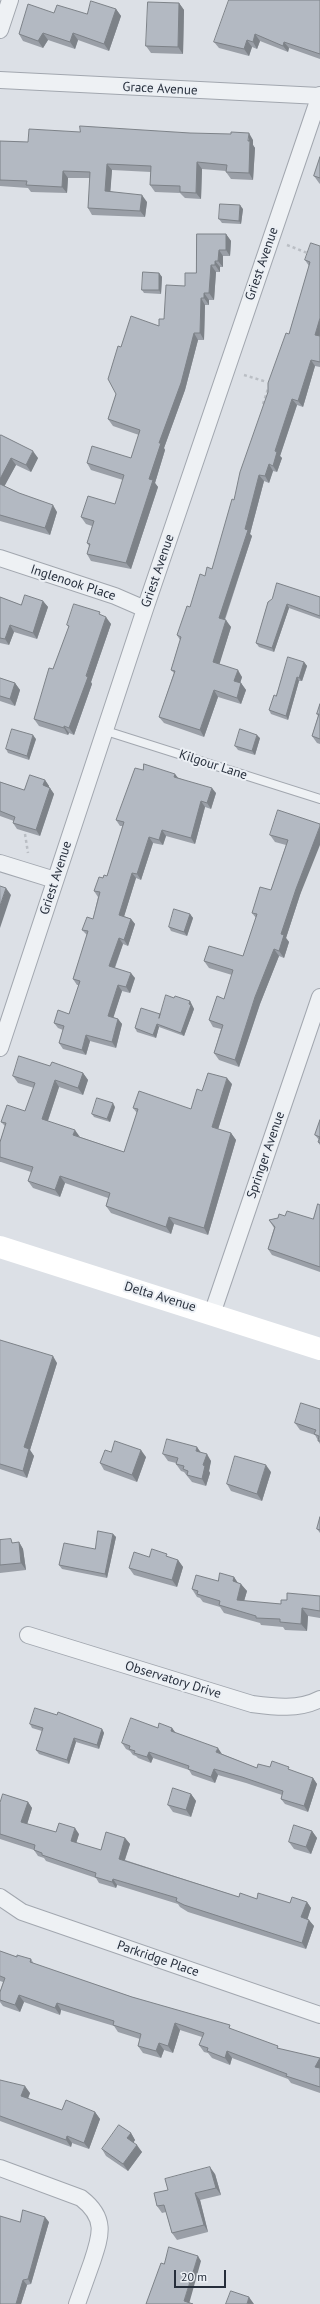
<!DOCTYPE html>
<style>
body{margin:0}
#map{position:relative;width:320px;height:2304px;overflow:hidden;background:#dce0e6;font-family:"PT Sans",sans-serif}
canvas{display:block}
.scale{position:absolute;left:174px;top:2270px;width:52px;height:18px;box-sizing:border-box;border:2px solid #262e3b;border-top:0;padding-left:5px;font-size:12px;line-height:14px;white-space:nowrap;color:#262e3b;-webkit-text-stroke:3px #ebeff4;paint-order:stroke}
</style>
<div id="map">
<canvas width="320" height="2304"></canvas>
<div class="scale">20 m</div>
</div>
<script>
const ctx = document.querySelector('canvas').getContext('2d');
ctx.lineJoin = 'round';
function stroke(path, color, width, dash) { ctx.strokeStyle = color; ctx.lineWidth = width; ctx.lineCap = dash ? 'butt' : 'round'; ctx.setLineDash(dash || []); ctx.stroke(path); }
function fill(path, color) { ctx.fillStyle = color; ctx.fill(path, 'evenodd'); }
function label(font, color, halo, rows, align = 'center') {
  ctx.font = font + ' "PT Sans",sans-serif'; ctx.lineWidth = 4; ctx.setLineDash([]); ctx.textBaseline = 'middle'; ctx.strokeStyle = halo; ctx.fillStyle = color; for (const [text, x, y, turn = 0] of rows) {
    ctx.save(); ctx.translate(x, y); ctx.rotate((+turn || 0) * Math.PI / 180); ctx.textAlign = isNaN(turn) ? turn : align; if (halo) ctx.strokeText(text, 0, 0); ctx.fillText(text, 0, 0); ctx.restore();
  }
}
const lane = new Path2D(`
 M106 731 320 799`);
const street = new Path2D(`
 M0 30 10 0
 M0 80 320 96
 M0 558 115 596 145 609
 M0 863 55 880
 M0 1048 145 609 320 95
 M212 1314 320 997
 M28 1635 252 1704C275 1707 299 1710 320 1699
 M0 1897 22 1912 320 2015
 M0 2168 81 2198C107 2218 101 2235 92 2262 87 2276 82 2290 77 2304`);
stroke(lane, '#a2a7af', 10);
stroke(street, '#a2a7af', 18);
stroke(new Path2D(`
 M287 245 310 254
 M244 375 267 382
 M263 404 268 389
 M25 834 28 853`), '#babec4', 2.5, [3, 3]);
stroke(lane, '#eef1f4', 8);
stroke(street, '#eef1f4', 16);
stroke(new Path2D(`
 M0 1247 320 1349`), '#fff', 22);
fill(new Path2D(`
 M320 0V59L289 48 288 52 260 41 257 49 252 47 249 56 219 48 214 42Z
 M179 3 184 10 183 54 151 53 146 46Z
 M116 9 121 16 109 51 78 40 75 49 48 40 43 48 23 41 19 34 54 13 87 14Z
 M80 132 253 140V145L255 148 253 180 231 179 226 172V171L202 169 201 199 185 198 180 193 155 192 150 185 151 172 112 170 110 191 147 202 145 217 92 215 88 208 90 178H68L67 193 31 192 28 188 0 186V141L28 142Z
 M320 157V184L319 183 314 176Z
 M243 209 241 224 222 223 219 219Z
 M226 234 231 241 230 256H223V267H220V272H216L214 300H209V305H205L204 340H198L185 390 164 448 165 450 155 483 158 487 131 569 91 561 87 554 89 546 87 543 92 526 86 524 81 517 115 504 123 480 91 470 87 463 131 458 139 435 113 426 108 419 116 394 121 347 159 326 164 319 185 286 196 273Z
 M320 246V367L315 366 303 407 297 405 280 456 282 458 277 472 273 471 269 483 264 481 250 534 252 536 225 620 231 627 219 664 242 677 240 683H241L246 690 241 704 218 697 204 737 164 723 159 717 174 673 171 670 180 640 177 635 190 607 205 576 212 569 289 334 309 266 305 260Z
 M159 273 162 277 161 294 144 293 142 290Z
 M0 437 38 458 31 472 16 465 4 486 57 512 50 535 0 521Z
 M0 597 21 605 43 601 48 607 37 639 14 632 9 645 0 643Z
 M320 597V619L289 608 274 652 259 647 256 643 268 602Z
 M102 615 111 624 91 682 92 684 74 735 69 733 68 735 39 726 34 719 69 627 67 625Z
 M304 662 307 666 302 681H299L288 720 271 714 269 710 276 696Z
 M0 678 15 683 20 690 15 706 0 701Z
 M320 704V744L317 743 312 736 318 716 317 714Z
 M260 738 255 755 238 750 235 746Z
 M36 739 29 760 8 753 6 749Z
 M143 770 179 778 216 793 211 809 205 807 195 844 166 836 163 845 153 843 141 880 136 878 124 916 131 919 135 924 128 946 123 944 115 968 135 978 130 993 122 991 113 1017 118 1019 122 1024 116 1048 90 1041 86 1055 63 1049 59 1043 63 1030 58 1028 54 1023 69 1014 79 985H77L73 979 87 935 82 930 93 919 98 897 94 891 103 878 107 876 123 826H120L116 820Z
 M45 780 49 786V787L54 794 40 836 17 829 13 823 14 821 0 816V782L24 790Z
 M320 824 300 895 286 938 289 942 284 958 279 956 260 1004 239 1067 219 1060 214 1053 221 1029 213 1027 209 1020 224 999 232 975 209 968 204 961 243 956 256 918 252 913 271 890 286 845 275 842 270 835Z
 M190 914 193 918 187 936 171 931 169 927Z
 M174 998 190 1001 194 1009 184 1036 159 1027 156 1038 137 1032 135 1028 160 1014Z
 M50 1066 83 1073 88 1080 83 1095 59 1087 48 1121 80 1137 124 1152 137 1113 133 1108 191 1109 202 1091 232 1084 218 1129 231 1133 236 1140 208 1235 174 1224 171 1234 111 1213 106 1206 108 1198 65 1183 60 1197 33 1188 28 1181 31 1172 1 1162H0V1142L5 1126 1 1122 25 1111 34 1088 18 1083 13 1076Z
 M115 1107 110 1122 94 1117 92 1114Z
 M320 1120V1145L318 1142 319 1140 315 1135Z
 M320 1205V1272L272 1255 268 1249 274 1228 269 1220 285 1216 313 1219Z
 M0 1340 57 1363 30 1450 34 1456 27 1478 0 1469Z
 M320 1409V1444L315 1435 300 1430 295 1423Z
 M111 1452 146 1457 137 1482 104 1470 100 1463Z
 M201 1453 211 1461 209 1471 210 1473 206 1486 192 1482 184 1472 181 1471 176 1464V1463L168 1461 163 1454Z
 M271 1472 262 1501 231 1491 227 1484Z
 M320 1517V1533L317 1529Z
 M113 1534 116 1537 107 1578 62 1569 59 1565 95 1549Z
 M0 1540 14 1543 19 1542 23 1549 26 1570 0 1573Z
 M149 1557 178 1560 183 1567 177 1587 134 1575 129 1568Z
 M234 1577 238 1583 247 1591 244 1601 281 1604 287 1600 320 1596V1618L308 1616 307 1631 285 1630 283 1627 261 1625 260 1623 224 1613 220 1607 203 1602 200 1598 197 1597 192 1589 218 1581Z
 M30 1724 102 1729 104 1733 99 1749 76 1742 69 1764 39 1754 36 1750 42 1731 32 1728Z
 M158 1728H172L176 1733 222 1754 257 1768 270 1767 291 1771 313 1778 317 1784 308 1812 285 1804 281 1799 282 1795 246 1783 218 1775 215 1783 192 1775 189 1770 153 1758 151 1763 138 1758 136 1756 133 1755 130 1751 126 1749 122 1743Z
 M191 1794 196 1801 191 1817 173 1812 168 1805Z
 M28 1802 32 1808 27 1824 56 1832 79 1834 76 1843 101 1850 125 1838 130 1844 125 1860 239 1897 257 1899 290 1903 307 1902 311 1908 307 1919 314 1926 306 1949 188 1912 180 1907 178 1904 117 1885 116 1888 99 1883 96 1878 46 1861 44 1858 38 1856 34 1850 0 1839V1803Z
 M312 1831 317 1838 311 1854 294 1849 289 1842Z
 M0 1951 17 1957 31 1959 34 1964 132 1997 233 2030 280 2049 320 2059V2093L291 2083 288 2079 232 2058 230 2065 212 2058 208 2053 204 2052 199 2045 202 2037 180 2030 173 2053 164 2050 161 2058 143 2053 138 2046 140 2039 118 2032 114 2026 61 2010 60 2015 24 2002 20 2012 3 2006 0 2002V1992L3 1982 0 1981Z
 M0 2080 30 2093 28 2099 62 2110 95 2112 100 2119 89 2149 72 2143 71 2147 0 2121Z
 M131 2133 135 2140 133 2143 142 2152 128 2171 106 2156 102 2149Z
 M215 2174 221 2195 200 2200 208 2232 177 2240 172 2233 166 2212 162 2213 157 2206 168 2190Z
 M20 2222H49L31 2284 27 2285 21 2304H0Z`), '#9a9fa7');
fill(new Path2D(`
 M179 3 184 10 183 54 178 47Z
 M116 9 121 16 109 51 104 44Z
 M43 33 48 40 43 48 38 41Z
 M73 33 78 40 75 49 70 42Z
 M255 34 260 41 257 49 253 42Z
 M247 40 252 47 249 56 244 49Z
 M284 42 289 48 288 52 283 46Z
 M249 133 253 140V145L255 148 253 180 249 173Z
 M197 162 202 169 201 199 196 193Z
 M107 164 112 170 110 197 105 191Z
 M63 171 68 178 67 193 62 187Z
 M142 195 147 202 145 217 140 211Z
 M240 205 243 209 241 224 239 221Z
 M226 234 231 241 230 256 226 250Z
 M219 250 223 256V267L218 261Z
 M215 261 220 267V272L215 265Z
 M211 265 216 272 214 300 209 293Z
 M159 273 162 277 161 294 159 290Z
 M204 293 209 300V305L204 298Z
 M201 298 205 305 204 340 200 333Z
 M320 318V340L315 335Z
 M194 333 198 340 185 390 164 448 165 450 155 483 158 487 131 569 126 563 159 443Z
 M311 360 315 366 303 407 298 401Z
 M292 399 297 405 280 456 282 458 277 472 273 466 275 451Z
 M33 451 38 458 31 472 26 465Z
 M11 458 16 465 3 489 0 486V479Z
 M269 464 273 471 269 483 265 476Z
 M259 475 264 481 250 534 252 536 223 624 219 618 245 529Z
 M53 505 57 512 50 535 45 528Z
 M43 601 48 607 37 639 33 633Z
 M287 604 289 608 274 652 272 648Z
 M106 617 111 624 91 682 92 684 74 735 69 728Z
 M226 620 231 627 218 669 213 662Z
 M10 625 14 632 9 645 5 639Z
 M304 662 307 666 302 681 299 678Z
 M238 670 242 677 239 687 234 681Z
 M297 677 299 681 288 720 286 716Z
 M15 683 20 690 15 706 10 699Z
 M241 683 246 690 241 704 237 698Z
 M214 690 218 697 204 737 200 730Z
 M64 726 69 733 68 735 64 728Z
 M33 735 36 739 29 760 27 756Z
 M257 735 260 738 255 755 252 751Z
 M175 774 179 779 174 777Z
 M45 780 49 786 47 792 43 785Z
 M50 788 54 794 40 836 36 830Z
 M212 788 216 793 211 809 207 803Z
 M201 801 205 807 195 844 191 838Z
 M320 826V845L300 895 286 938 289 942 284 958 279 951 281 934 296 889Z
 M162 830 166 836 163 845 159 840Z
 M149 837 153 843 141 880 137 874Z
 M132 873 136 878 123 920 119 915Z
 M6 888 11 895 0 928V906Z
 M190 914 193 918 187 936 184 932Z
 M131 919 135 924 128 946 124 940Z
 M119 938 123 944 113 972 109 966Z
 M274 949 279 956 260 1004 239 1067 235 1060 255 997Z
 M131 973 135 978 130 993 126 987Z
 M118 985 122 991 112 1022 108 1016Z
 M190 1001 194 1009 184 1036 181 1033Z
 M118 1019 122 1024 116 1048 112 1042Z
 M157 1024 159 1027 156 1038 153 1035Z
 M86 1035 90 1041 86 1055 82 1050Z
 M83 1073 88 1080 83 1095 78 1088Z
 M227 1078 232 1084 217 1133 212 1127Z
 M55 1080 59 1087 46 1126 42 1119Z
 M113 1103 115 1107 110 1122 107 1119Z
 M75 1130 80 1137 73 1135Z
 M231 1133 236 1140 208 1235 204 1228Z
 M60 1176 65 1183 60 1197 55 1190Z
 M169 1217 174 1224 171 1234 166 1227Z
 M53 1356 57 1363 30 1450 34 1456 27 1478 23 1471 24 1447Z
 M197 1447 202 1454 196 1451Z
 M141 1450 146 1457 137 1482 132 1475Z
 M207 1454 211 1461 209 1471 210 1473 206 1486 202 1479 203 1465Z
 M266 1465 271 1472 262 1501 257 1494Z
 M113 1534 116 1537 107 1578 105 1574Z
 M19 1542 23 1549 26 1570 21 1563Z
 M178 1560 183 1567 177 1587 172 1580Z
 M234 1577 239 1585 233 1581Z
 M241 1584 247 1591 242 1608 237 1600Z
 M302 1608 308 1616 307 1631 301 1624Z
 M172 1728 176 1734 171 1731Z
 M102 1729 104 1733 99 1749 97 1745Z
 M74 1738 76 1742 69 1764 67 1760Z
 M218 1748 222 1754 216 1752Z
 M149 1752 153 1758 151 1763 147 1757Z
 M214 1769 218 1775 215 1783 211 1777Z
 M313 1778 317 1784 308 1812 304 1806Z
 M191 1794 196 1801 191 1817 186 1810Z
 M28 1802 32 1808 26 1828 21 1822Z
 M75 1828 79 1834 75 1847 71 1841Z
 M312 1831 317 1838 311 1854 306 1847Z
 M125 1838 130 1844 123 1865 119 1859Z
 M113 1879 117 1885 116 1888 112 1882Z
 M307 1902 311 1908 306 1924 301 1917Z
 M309 1920 314 1926 306 1949 302 1943Z
 M19 1995 24 2002 20 2012 15 2005Z
 M57 2003 61 2010 60 2015 55 2008Z
 M175 2023 180 2030 173 2053 168 2046Z
 M159 2043 164 2050 161 2058 156 2051Z
 M227 2051 232 2058 230 2065 225 2058Z
 M320 2058V2074L315 2067Z
 M25 2086 30 2093 26 2103 21 2096Z
 M95 2112 100 2119 89 2149 84 2143Z
 M131 2133 135 2140 132 2145 127 2138Z
 M67 2136 72 2143 71 2147 66 2140Z
 M137 2145 142 2152 128 2171 123 2164Z
 M210 2167 215 2174 221 2195 216 2188Z
 M195 2193 200 2200 208 2232 204 2225Z
 M45 2217 49 2222 31 2284 28 2279Z
 M198 2256 201 2261 189 2304 184 2301Z
 M23 2280 27 2285 21 2304H16Z
 M249 2297 254 2304H247Z`), '#7d8288');
const building = new Path2D(`
 M229 0H320V54L284 42 283 46 255 34 253 42 247 40 244 49 214 42Z
 M91 1 116 9 104 44 73 33 70 42 43 33 38 41 19 34 28 4 54 13 57 5 87 14Z
 M148 2 179 3 178 47 146 46Z
 M80 126 190 133 231 134V132L249 133 248 141H250L249 173 226 172 227 165 197 162 196 193 180 192V186L150 185 151 166 107 164 105 191 142 195 140 211 88 208 90 172 63 171 62 187 26 185 27 181 0 180V141L28 142 29 129 80 132Z
 M320 157V178L314 176Z
 M220 204 240 205 239 221 219 219Z
 M197 234H226V250H219L218 261H215V265H211L209 293H204V298H201L200 333H194L181 383 159 443H161L149 479 153 480 126 563 87 554 90 544 87 543 94 521 81 517 88 496 115 504 124 475 87 463 92 446 131 458 140 430 108 419 116 394 108 379 118 346 121 347 131 316 159 326V319H164L166 285 185 286V273H196Z
 M311 243 320 246V318L315 335 320 336V362L311 360 298 401 292 399 275 451 277 452 273 466 269 464 265 476 259 475 245 529 248 530 219 618 226 620 213 662 238 670 234 681 241 683 237 698 214 690 200 730 159 717 175 671 171 670 181 637 177 635 187 606 190 607 200 574 205 576 207 567 212 569 232 499 234 500 240 472 268 392V383L286 333 289 334 310 262 305 260Z
 M143 272 159 273V290H142Z
 M1 435 33 451 26 465 11 458 0 479V437Z
 M0 484 19 493 53 505 45 528 0 515Z
 M277 583 320 597V616L287 604 272 648 256 643 268 602 272 599Z
 M25 595 43 601 33 633 10 625 5 639 0 638V597L21 605Z
 M74 604 100 612 99 614 106 617 86 676 88 677 69 728 64 726V728L34 719 49 668 53 669 69 626 67 625Z
 M288 657 304 662 299 678 297 677 286 716 269 710 274 695 276 696Z
 M0 678 15 683 10 699 0 696Z
 M320 704V739L312 736 319 714H317Z
 M12 729 33 735 27 756 6 749Z
 M240 729 257 735 252 751 235 746Z
 M144 764 175 774 174 777 212 788 207 803 201 801 191 838 162 830 159 840 149 837 137 874 132 873 119 915 131 919 124 940 119 938 109 966 131 973 126 987 118 985 108 1016 118 1019 112 1042 86 1035 82 1050 59 1043 64 1026 54 1023 58 1010 69 1014 80 981 73 979 88 931 82 930 87 917 93 919 100 892 94 891 99 877 103 878 104 875 107 876 124 822 116 820 135 768 143 770Z
 M30 775 45 780 43 785 50 788 36 830 13 823 15 817 0 811V782L24 790Z
 M278 810 320 824V826L296 889 281 934 284 935 279 951 274 949 255 997 235 1060 214 1053 223 1025 209 1020 217 996 224 999 233 970 204 961 209 946 243 956 257 914 252 913 260 887 271 890 288 840 270 835Z
 M0 886 6 888 0 906Z
 M174 909 190 914 184 932 169 927Z
 M166 995 174 998 175 996 190 1001 189 1004 191 1005 181 1033 157 1024 153 1035 135 1028 141 1008 160 1014 159 1018Z
 M19 1056 50 1066 52 1062 83 1073 78 1088 55 1080 42 1119 75 1130 73 1135 124 1152 138 1109 133 1108 139 1091 191 1109 197 1089 202 1091 208 1073 227 1078 212 1127 231 1133 204 1228 169 1217 166 1227 106 1206 110 1193 60 1176 55 1190 28 1181 33 1167 0 1157V1142L6 1123 1 1122 7 1105 25 1111 35 1083 13 1076Z
 M97 1098 113 1103 107 1119 92 1114Z
 M320 1120V1143L318 1142 320 1137 315 1135Z
 M318 1204 320 1205V1267L268 1249 275 1227 269 1220 278 1218 279 1214 285 1216 287 1211 313 1219Z
 M0 1340 53 1356 24 1447 29 1449 23 1471 0 1464Z
 M301 1403 320 1409V1441H318L319 1436 314 1434 316 1430 295 1423Z
 M167 1439 197 1447 196 1451 207 1454 203 1465 205 1466 202 1479 187 1475 188 1471 183 1469 184 1466 176 1464 178 1458 163 1454Z
 M115 1441 141 1450 132 1475 100 1463 105 1450 111 1452Z
 M235 1456 266 1465 257 1494 227 1484Z
 M320 1517V1530L317 1529Z
 M98 1531 113 1534 105 1574 59 1565 64 1543 95 1549Z
 M11 1539 12 1543 19 1542 21 1563 0 1565V1540Z
 M152 1549 167 1554 166 1556 178 1560 172 1580 129 1568 134 1552 149 1557Z
 M220 1573 234 1577 233 1581 241 1584 237 1600 281 1604V1600H287V1593L320 1596V1611L302 1608 301 1624 280 1622V1619L256 1618V1616L219 1605 220 1601 197 1594 198 1591 192 1589 196 1575 218 1581Z
 M35 1708 57 1715 58 1712 102 1729 97 1745 74 1738 67 1760 36 1750 43 1728 30 1724Z
 M131 1718 158 1728 159 1723 172 1728 171 1731 218 1748 216 1752 257 1768 258 1764 270 1767 272 1761 289 1767 288 1769 313 1778 304 1806 281 1799 283 1791 242 1777 214 1769 211 1777 188 1769 189 1766 149 1752 147 1757 134 1753 135 1751 129 1749 130 1746 122 1743Z
 M173 1788 191 1794 186 1810 168 1805Z
 M3 1794 28 1802 21 1822 56 1832 59 1823 75 1828 71 1841 101 1850 106 1832 125 1838 119 1859 239 1897 240 1893 257 1899 258 1893 290 1903 292 1897 307 1902 301 1917 309 1920 302 1943 184 1905 176 1901 177 1898 113 1879 112 1882 95 1877 96 1873 42 1855V1853L34 1850 35 1845 0 1834V1803Z
 M294 1825 312 1831 306 1847 289 1842Z
 M0 1951 17 1957V1955L31 1959 30 1962 132 1997 230 2025 229 2028 278 2046 277 2048 320 2058 315 2067 320 2068V2087L286 2076 287 2074 227 2051 225 2058 207 2051 208 2048 199 2045 204 2033 175 2023 168 2046 159 2043 156 2051 138 2046 141 2034 113 2025 114 2021 57 2003 55 2008 19 1995 15 2005 0 2000V1992L5 1978 0 1976Z
 M0 2080 25 2086 21 2096 62 2110 66 2100 95 2112 84 2143 67 2136 66 2140 0 2116Z
 M119 2125 131 2133 127 2138 137 2145 123 2164 102 2149Z
 M210 2167 216 2188 195 2193 204 2225 172 2233 164 2205 157 2206 154 2193 168 2190 165 2179Z
 M23 2210 45 2217 28 2279 23 2280 16 2304H0V2216L20 2222Z
 M169 2247 198 2256 184 2301 193 2304H146L161 2263 164 2264Z
 M231 2291 249 2297 247 2304H226Z`);
fill(building, '#b3b9c2');
stroke(building, '#7d8288', 1);
label('13px', '#262e3b', '#ebeff4', [
 ["Grace Avenue",160,89,3],
 ["Griest Avenue",262,264,-71],
 ["Griest Avenue",158,571,-71],
 ["Inglenook Place",73,583,18],
 ["Kilgour Lane",213,765,18],
 ["Griest Avenue",56,878,-72],
 ["Springer Avenue",266,1155,-71],
 ["Delta Avenue",160,1297,17],
 ["Observatory Drive",173,1680,17],
 ["Parkridge Place",158,1959,19]
]);
</script>
